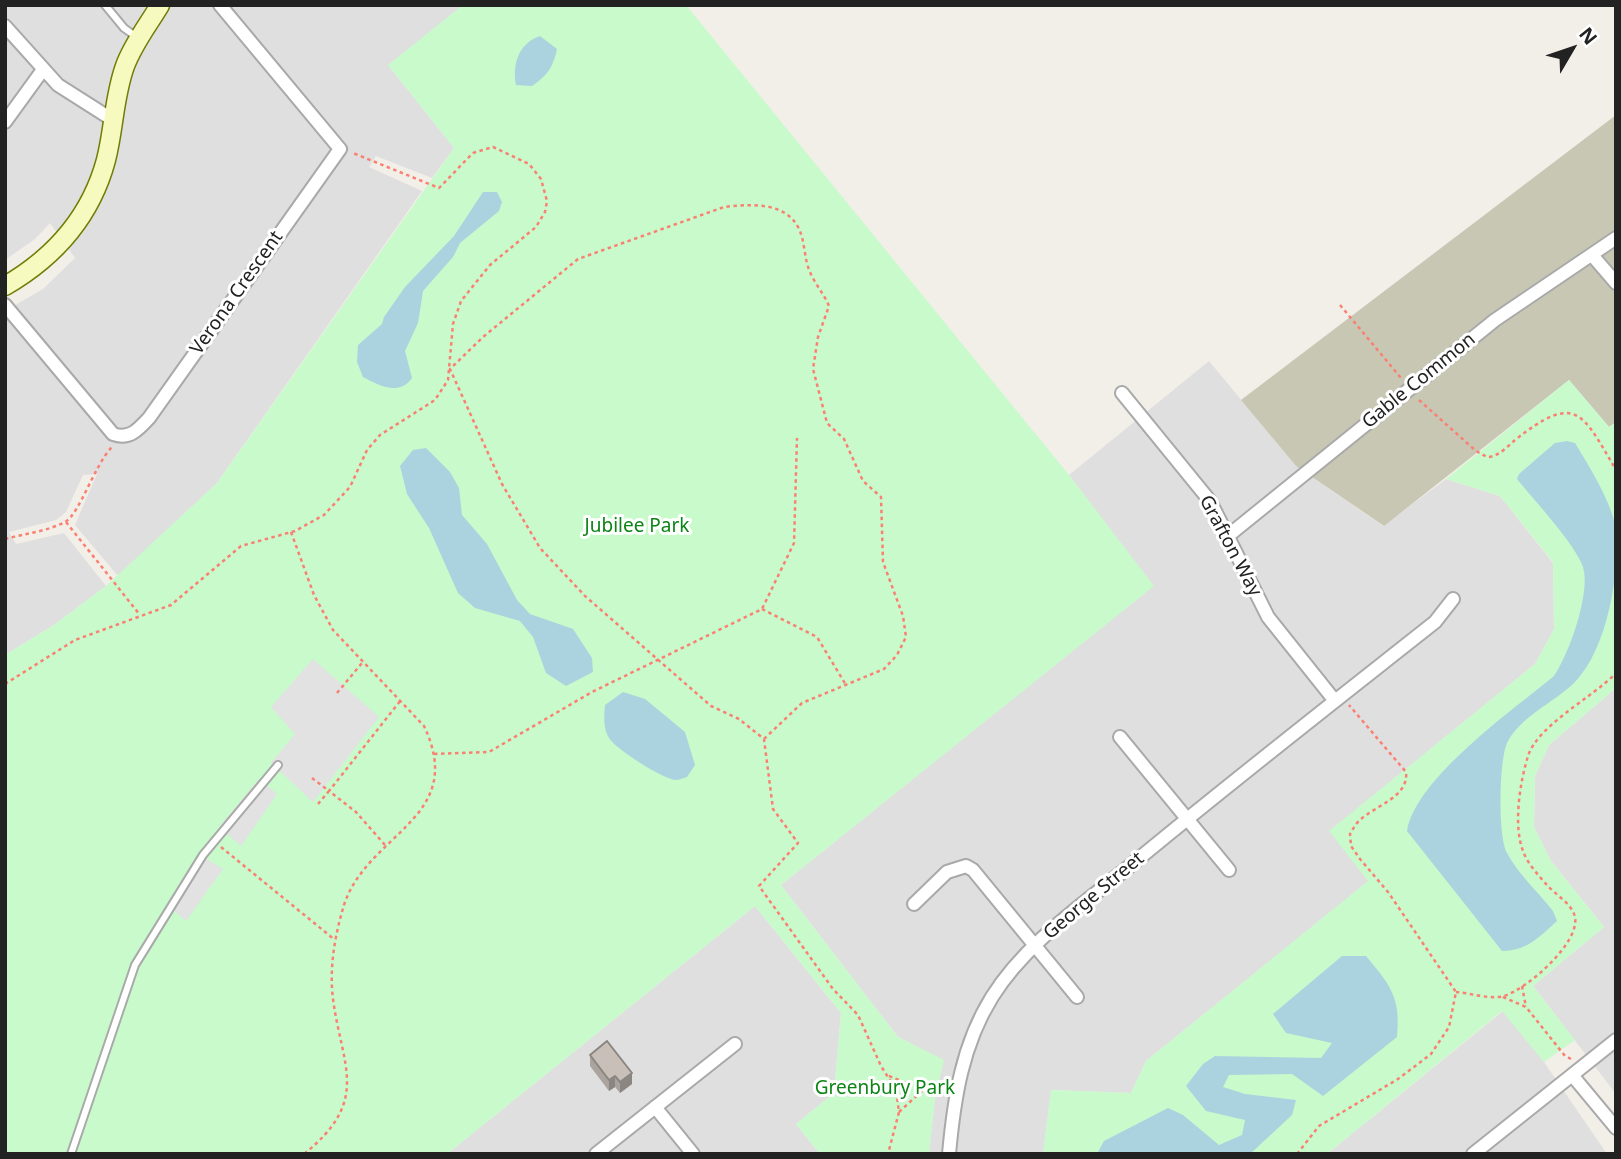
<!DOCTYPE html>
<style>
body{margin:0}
#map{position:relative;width:1621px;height:1159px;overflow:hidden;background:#f2efe9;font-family:"Noto Sans",sans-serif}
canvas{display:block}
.frame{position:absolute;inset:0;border:7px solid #222;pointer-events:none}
.north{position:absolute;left:1537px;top:14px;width:70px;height:70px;-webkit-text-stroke:5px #fff;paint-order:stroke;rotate:51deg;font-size:19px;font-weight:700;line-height:28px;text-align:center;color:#222}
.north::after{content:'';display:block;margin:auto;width:24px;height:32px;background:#222;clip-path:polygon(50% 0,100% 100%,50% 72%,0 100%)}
</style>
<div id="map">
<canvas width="1621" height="1159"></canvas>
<div class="frame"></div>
<div class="north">N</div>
</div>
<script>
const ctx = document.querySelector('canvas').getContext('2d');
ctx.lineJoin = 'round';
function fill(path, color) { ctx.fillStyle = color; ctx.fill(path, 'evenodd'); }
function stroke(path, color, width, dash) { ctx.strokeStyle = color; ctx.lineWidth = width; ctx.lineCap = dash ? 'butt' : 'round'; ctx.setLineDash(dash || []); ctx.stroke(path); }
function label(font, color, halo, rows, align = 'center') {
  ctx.font = font + ' "Noto Sans",sans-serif'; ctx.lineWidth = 6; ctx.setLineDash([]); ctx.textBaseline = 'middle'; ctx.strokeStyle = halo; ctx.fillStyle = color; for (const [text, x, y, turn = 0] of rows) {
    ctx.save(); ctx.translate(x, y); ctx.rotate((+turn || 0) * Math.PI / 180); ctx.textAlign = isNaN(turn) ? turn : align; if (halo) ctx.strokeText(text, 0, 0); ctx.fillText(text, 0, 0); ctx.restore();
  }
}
fill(new Path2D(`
 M5 5H463L389 66 454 148 432 178 376 156 369 167 422 191 217 483 118 576 75 525 97 474 83 475 66 512 56 520 9 532 16 544 64 533 106 586 54 625 5 655V311L43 289 75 258 50 223 35 239 5 260Z
 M1209 361 1296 466 1383 526 1446 479 1500 496 1553 563 1554 629 1535 664 1330 831 1369 881 1146 1061 1131 1093 1051 1090 1043 1154H929L935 1098 943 1060 898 1037 781 885 1153 586 1069 475Z
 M1616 688V1094L1533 986 1604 927 1551 861 1534 827 1535 776 1549 745Z
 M755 906 841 1013 834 1093 796 1124 820 1154H447Z
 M1503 1011 1544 1062 1607 1154H1327Z`), '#e0dfdf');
fill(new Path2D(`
 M1616 115V422L1609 427 1569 380 1384 526 1296 466 1241 400Z`), '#c7c7b4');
fill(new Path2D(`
 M463 5H686L1069 475 1154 586 781 885 898 1037 944 1060 935 1098 929 1154H820L796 1124 834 1093 841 1013 755 906 447 1154H5V655L54 625 106 586 217 483 454 148 388 65Z
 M1569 380 1609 427 1616 422V688L1549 745 1535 776 1534 827 1551 861 1604 927 1533 986 1575 1040 1544 1062 1502 1011 1327 1154H1043L1051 1090 1131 1093 1146 1061 1368 881 1329 831 1535 664 1554 629 1553 562 1500 496 1446 479Z`), '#c8facc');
fill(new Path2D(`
 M313 659 379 717 313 802 271 763 295 734 271 707Z
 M259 779 277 794 241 846 219 827Z
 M205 858 223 869 186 921 173 910Z`), '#e2e2e2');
fill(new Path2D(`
 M540 36 557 49C553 67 548 75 532 86L516 85C512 64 519 43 540 36Z
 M483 192H497L502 202 499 211 460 243 453 257 423 291 418 323 405 351 412 378C399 396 380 386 363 377L357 362 358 345 382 324 384 317 405 287 454 236Z
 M1567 441 1575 443C1590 468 1608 496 1615 524 1621 570 1608 649 1574 683 1553 703 1520 717 1507 743 1499 761 1498 836 1507 853 1518 874 1539 893 1553 911L1557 921C1539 937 1527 951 1502 951L1407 831C1416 778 1513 710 1554 676 1569 654 1591 593 1583 567 1576 545 1533 499 1517 479L1519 474 1555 443Z
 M426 448 450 472 459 488 462 515 487 544 517 600 530 614 573 629 592 658 593 672 566 686 546 673 533 637 520 621 475 608 458 593 429 528 407 494 400 466 413 450Z
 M623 692 645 699 685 732 695 765 687 777C683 778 679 780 676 780 662 779 616 749 609 738 603 728 604 716 605 705Z
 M1342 956H1366C1390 985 1401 997 1397 1037L1323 1096 1292 1074 1229 1075 1223 1087 1245 1094 1296 1100 1292 1115 1250 1154H1097L1104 1141 1168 1108 1183 1115 1219 1145 1242 1135 1245 1120 1206 1111 1186 1086 1203 1064 1215 1056 1321 1058 1332 1043 1286 1033 1273 1014Z`), '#aad3df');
const lane = new Path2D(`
 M105 5 124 28 138 38
 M71 1154 135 965 203 855 278 765`);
const street = new Path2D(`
 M5 26 58 85 113 120
 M5 122 42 71
 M1592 255 1616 283
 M5 305 113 434C129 440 138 430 149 418L340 149 220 5
 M1122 393 1210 501 1268 617 1335 701
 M1229 535 1495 320 1616 238
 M1120 737 1229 870
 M914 904 947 872 966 866 973 870 1077 997
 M1572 1075 1616 1128
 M655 1107 693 1154
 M596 1154 735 1044
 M949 1154C954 1099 962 1045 992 997 1027 941 1087 902 1137 860 1235 779 1335 701 1435 622L1453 599
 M1473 1154 1616 1040`);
const secondary = new Path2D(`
 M5 286C55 257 91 216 106 160 114 129 114 96 125 66 133 44 148 25 160 5`);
stroke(lane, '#a9a9a9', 10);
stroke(street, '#a9a9a9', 16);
stroke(secondary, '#707d05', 21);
stroke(new Path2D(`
 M1340 305 1401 378
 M1419 400 1476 451 1487 457C1498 457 1507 447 1515 440 1576 392 1582 412 1616 470
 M66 522 140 615
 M291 532 314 595 333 630 424 726C468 819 368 832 344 905 335 935 329 967 333 999 342 1067 371 1100 304 1154
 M5 539C24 534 48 531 65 522 79 515 95 464 112 447
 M762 609 817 637 846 685
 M5 684 75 640 171 605 241 546 295 531 324 515 350 487 367 450 380 435 435 400 448 380 453 324 461 301 490 265 536 227 545 212 547 201 541 179 529 164 493 147 473 153 439 188 353 153
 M337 693 362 663
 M764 739 802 703 884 669 897 655 906 637 903 616 883 562 881 497 863 481 844 439 827 423 813 369 818 337 829 306C824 294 815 284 810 272 804 259 805 241 799 229 786 201 749 204 724 207L578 259 483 337 450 369 502 484 540 548 585 596 711 706 739 719 764 739 773 809 798 843 759 886 833 989 858 1015 881 1066 896 1090 899 1112 888 1154
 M434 754 489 752 592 692 762 609 794 543 797 438
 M312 778 329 791 318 804
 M385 845 356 812 329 791 401 700
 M221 847 335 940
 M1522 986 1526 1007
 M1456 992C1470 993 1491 1000 1504 996 1527 989 1580 943 1575 917 1572 904 1556 895 1547 885 1539 876 1527 863 1523 851 1513 825 1520 782 1528 756 1538 725 1592 698 1616 673
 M1503 997 1526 1007 1565 1056 1571 1059
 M889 1076 923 1090
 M899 1112 923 1090 943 1091
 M1297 1154 1319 1126 1398 1079 1431 1054 1449 1027 1456 992 1388 892 1360 859 1351 846 1350 834C1353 829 1356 823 1360 820 1376 805 1409 797 1406 772L1349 705`), '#fa8072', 2.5, [3.5, 3.5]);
stroke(lane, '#fff', 6);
stroke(street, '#fff', 12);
stroke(secondary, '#f7fabf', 18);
fill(new Path2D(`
 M590 1055 632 1084 620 1093 615 1087 609 1091 590 1066Z`), '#aba49e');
fill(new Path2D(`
 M632 1073V1084L620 1093V1082Z
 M615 1076V1087L609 1091V1080Z`), '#8b8681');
const building = new Path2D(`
 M607 1041 632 1073 620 1082 615 1076 609 1080 590 1055Z`);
fill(building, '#c7bfb8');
stroke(building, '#8b8681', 2);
label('19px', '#222', '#fff', [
 ["Verona Crescent",237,293,-55],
 ["Gable Common",1419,381,-39],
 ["Grafton Way",1230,546,62],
 ["George Street",1094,896,-40]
]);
label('19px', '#0c8416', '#fff', [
 ["Jubilee Park",637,527],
 ["Greenbury Park",885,1089]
]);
</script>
